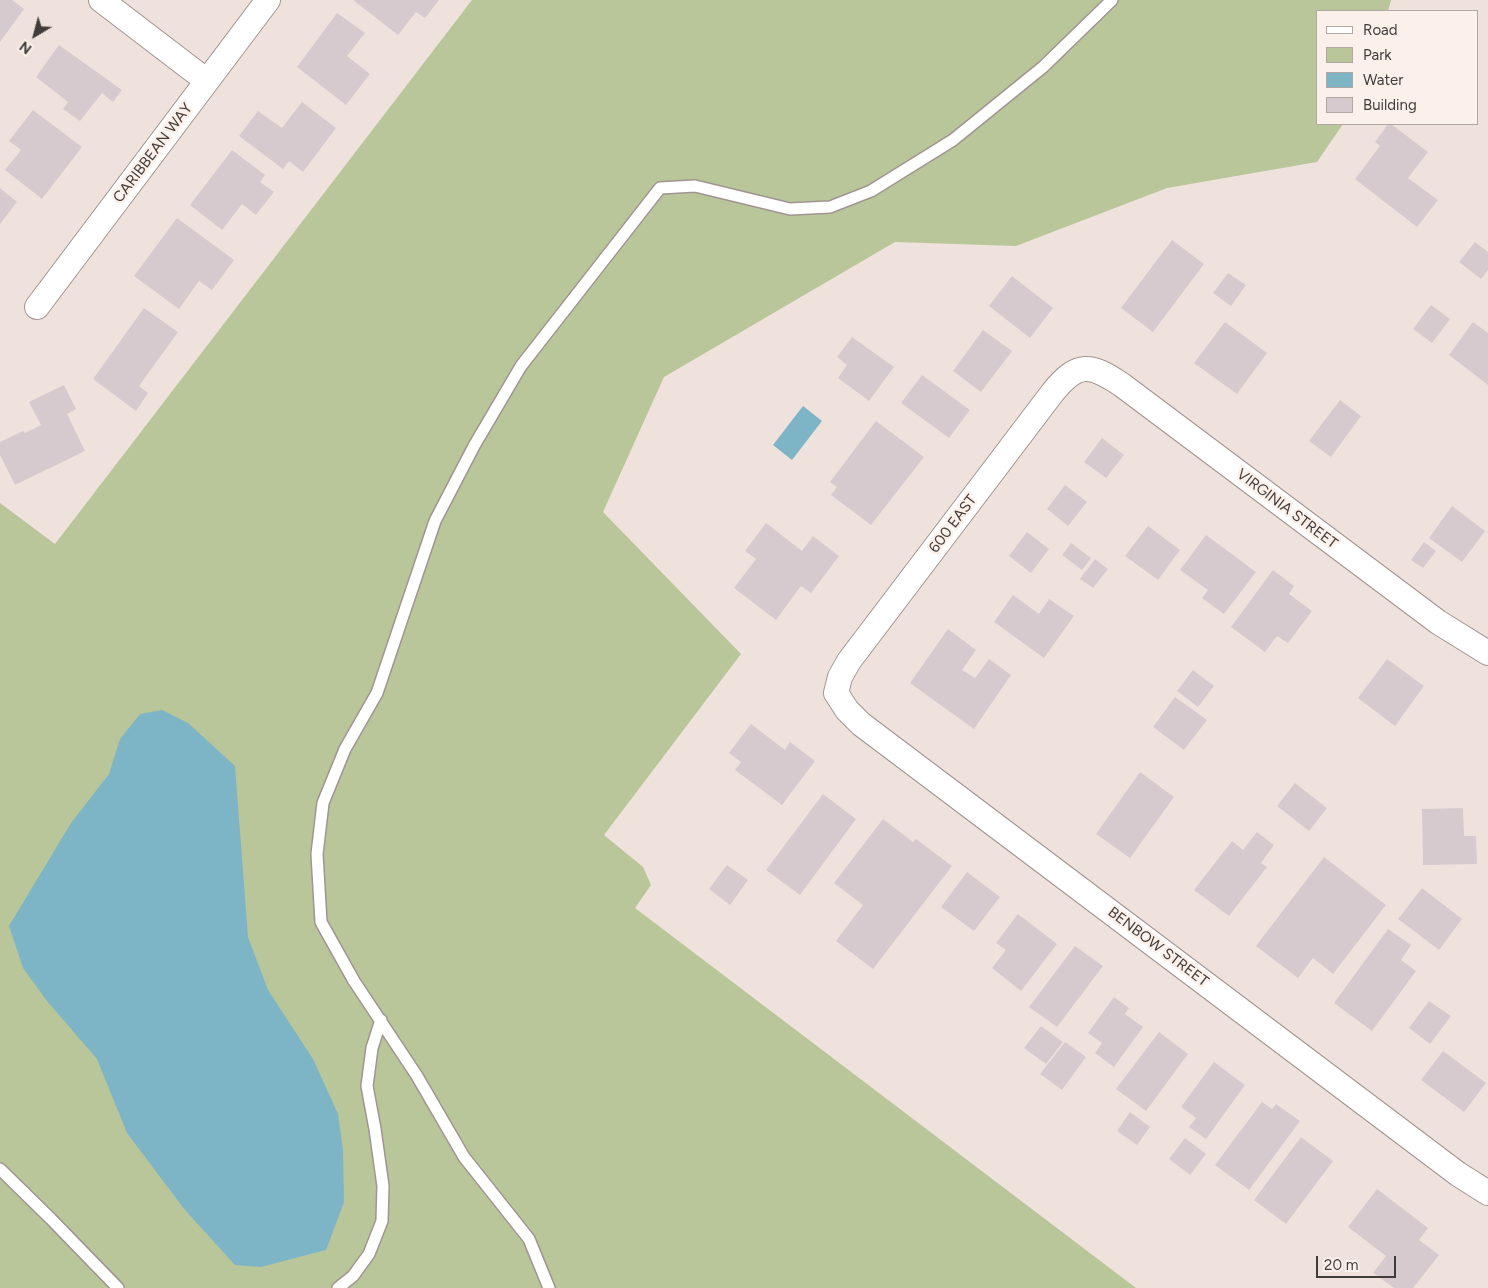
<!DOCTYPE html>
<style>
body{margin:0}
#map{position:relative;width:1488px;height:1288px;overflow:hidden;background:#efe2dd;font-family:Figtree,sans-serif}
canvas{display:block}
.legend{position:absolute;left:1316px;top:10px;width:162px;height:115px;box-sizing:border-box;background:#fcf0ea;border:1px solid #b1a8a4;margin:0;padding:6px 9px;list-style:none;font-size:15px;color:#413c3a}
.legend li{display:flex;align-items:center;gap:10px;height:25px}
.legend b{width:25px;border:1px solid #b1a8a4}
.north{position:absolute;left:10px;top:10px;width:50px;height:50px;-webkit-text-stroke:4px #fcf0ea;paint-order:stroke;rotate:217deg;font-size:14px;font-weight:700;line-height:20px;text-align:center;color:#413c3a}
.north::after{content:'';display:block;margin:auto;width:18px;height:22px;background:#413c3a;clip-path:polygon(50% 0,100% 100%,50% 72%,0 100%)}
.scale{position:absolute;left:1316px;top:1256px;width:80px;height:22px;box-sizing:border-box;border:2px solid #413c3a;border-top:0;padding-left:6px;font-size:15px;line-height:18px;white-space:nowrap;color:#413c3a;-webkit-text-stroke:4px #fcf0ea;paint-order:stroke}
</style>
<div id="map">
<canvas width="1488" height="1288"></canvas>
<ul class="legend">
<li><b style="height:6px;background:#fff"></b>Road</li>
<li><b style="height:14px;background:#b8c699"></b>Park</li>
<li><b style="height:14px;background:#7eb5c6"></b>Water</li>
<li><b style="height:14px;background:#d7cace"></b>Building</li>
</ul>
<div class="north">N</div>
<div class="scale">20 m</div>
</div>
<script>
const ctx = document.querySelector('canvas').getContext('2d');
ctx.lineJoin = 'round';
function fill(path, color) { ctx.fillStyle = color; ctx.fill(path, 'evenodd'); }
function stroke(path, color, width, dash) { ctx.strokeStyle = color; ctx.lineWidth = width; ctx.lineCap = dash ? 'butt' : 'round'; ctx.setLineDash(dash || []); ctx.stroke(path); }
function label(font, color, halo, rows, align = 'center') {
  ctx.font = font + ' Figtree,sans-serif'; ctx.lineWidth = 5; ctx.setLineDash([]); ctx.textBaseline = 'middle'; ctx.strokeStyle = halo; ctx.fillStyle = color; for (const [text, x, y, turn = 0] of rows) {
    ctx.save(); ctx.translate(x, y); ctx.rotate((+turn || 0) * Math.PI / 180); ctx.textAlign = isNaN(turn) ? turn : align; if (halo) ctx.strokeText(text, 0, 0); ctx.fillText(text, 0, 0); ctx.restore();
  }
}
fill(new Path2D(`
 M472 0H1391L1388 11H1317V124H1343L1317 162 1167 188 1016 246 895 242 664 377 603 512 741 654 604 835 643 867 651 885 635 908 1136 1288H0V503L55 544Z`), '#b8c699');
fill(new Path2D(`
 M803 406 822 421 792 460 773 445Z
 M162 710 188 723 235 766 248 937 268 990 313 1059 338 1114 343 1150 344 1202 326 1250 261 1267 235 1265 185 1210 127 1133 97 1059 47 1001 23 968 9 926 71 823 109 774 120 739 140 714Z`), '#7eb5c6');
fill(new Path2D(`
 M0 0H12L24 9 0 42Z
 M353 0H439L425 18 416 12 398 35Z
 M337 13 365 33 347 56 370 74 346 105 297 67Z
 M59 45 122 90 113 102 102 93 80 121 63 109 68 102 36 77Z
 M302 102 336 128 303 172 289 161 283 169 239 136 258 111 282 128Z
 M33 110 82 147 42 199 5 170 21 150 9 141Z
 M1388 124H1391L1428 152 1408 178 1438 200 1417 227 1355 179 1380 146 1375 142Z
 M232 150 265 175 260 182 274 192 256 215 242 204 222 230 190 205Z
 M0 188 17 202 0 224Z
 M177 218 234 260 212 290 199 281 179 309 134 276Z
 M1172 240 1204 264 1153 332 1121 308Z
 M1475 242 1488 252V270L1481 279 1459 262Z
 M1228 273 1246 285 1231 306 1213 293Z
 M1012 276 1053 308 1030 338 989 306Z
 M1431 305 1450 319 1432 343 1413 329Z
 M144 308 178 332 139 386 148 393 136 411 93 379Z
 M1225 322 1267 353 1237 394 1194 363Z
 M1473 322 1488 333V385L1449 355Z
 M983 330 1012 351 981 392 953 371Z
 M852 337 894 367 869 401 838 378 847 365 837 357Z
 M922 375 970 410 949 438 901 403Z
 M64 385 76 409 67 414 85 451 15 485 0 455V442L23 431 25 433 41 425 29 402Z
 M1340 400 1361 416 1331 457 1309 441Z
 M876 421 924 457 871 525 831 495 837 487 830 482Z
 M1102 438 1124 455 1106 478 1084 462Z
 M1065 485 1087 502 1068 526 1047 509Z
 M1452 506 1485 531 1462 562 1429 538Z
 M766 523 802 551 813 536 839 556 811 593 801 586 776 620 734 588 756 559 745 551Z
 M1148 526 1180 550 1158 580 1125 556Z
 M1027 532 1049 549 1031 573 1009 556Z
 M1206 535 1256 572 1224 614 1202 598 1208 590 1180 570Z
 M1424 542 1436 551 1423 568 1411 560Z
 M1071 543 1091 558 1082 570 1062 555Z
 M1095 559 1108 569 1093 588 1080 579Z
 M1273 570 1294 586 1289 594 1312 611 1288 643 1277 636 1265 652 1231 627Z
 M1013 595 1039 614 1049 599 1074 616 1044 658 994 622Z
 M948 629 976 650 962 670 975 678 989 659 1011 675 974 729 910 683Z
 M1387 659 1424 686 1395 726 1358 698Z
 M1193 670 1214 686 1198 707 1177 691Z
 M1175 697 1207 720 1184 750 1153 727Z
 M751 724 785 750 790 742 815 761 782 805 735 770 741 762 729 753Z
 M1140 772 1174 797 1130 858 1096 834Z
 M1295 783 1327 808 1309 831 1277 806Z
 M823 794 856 819 800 895 766 870Z
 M1463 808 1464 836H1476L1477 864 1423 865 1422 809Z
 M883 819 913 842 916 839 952 866 873 969 836 941 863 905 834 883Z
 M1257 832 1274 845 1261 863 1267 867 1229 916 1194 890 1232 841 1243 850Z
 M1324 857 1386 905 1333 974 1313 958 1298 978 1256 946Z
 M727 865 748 880 730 905 709 889Z
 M967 872 1000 897 974 931 941 907Z
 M1422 888 1462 919 1439 950 1398 919Z
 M1018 914 1057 944 1021 991 992 968 1006 950 996 943Z
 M1388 929 1411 945 1401 960 1416 971 1372 1031 1334 1003Z
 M1075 946 1103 966 1057 1027 1029 1007Z
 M1114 997 1129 1008 1125 1014 1143 1027 1114 1067 1095 1053 1102 1043 1088 1033Z
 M1429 1001 1451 1016 1430 1044 1409 1028Z
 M1041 1026 1063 1042 1046 1064 1024 1048Z
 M1159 1032 1188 1054 1146 1111 1116 1089Z
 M1065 1042 1086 1057 1062 1090 1040 1074Z
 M1443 1051 1486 1083 1464 1112 1421 1080Z
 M1214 1062 1245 1085 1206 1139 1189 1127 1196 1118 1181 1107Z
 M1262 1102 1272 1109 1276 1104 1300 1121 1249 1190 1215 1165Z
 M1130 1112 1150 1127 1137 1145 1117 1131Z
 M1301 1137 1333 1161 1286 1224 1254 1200Z
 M1185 1138 1206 1154 1190 1175 1169 1159Z
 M1377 1189 1428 1228 1419 1240 1439 1255 1413 1288H1394L1373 1273 1386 1256 1348 1227Z`), '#d7cace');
const service = new Path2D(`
 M0 1169 51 1219 118 1288
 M338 1288 353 1276 369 1254 382 1221 383 1186 375 1129 367 1086 372 1048 381 1020
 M549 1288 529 1239 464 1157 417 1076 354 981 321 922 317 854 323 803 345 749 377 693 435 521 474 446 521 366 660 188 695 186 790 209 830 207 871 191 953 140 1043 67 1112 0`);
const minor = new Path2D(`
 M101 0 207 81
 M37 307 268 0
 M1488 653 1438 622 1122 385C1091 364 1078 361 1053 392L849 661 840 677 836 693 847 710 861 724 1458 1174 1488 1193`);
stroke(service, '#a19591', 14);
stroke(minor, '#a19591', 26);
stroke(service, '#fff', 11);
stroke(minor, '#fff', 24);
label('15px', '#413c3a', '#fcf0ea', [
 ["CARIBBEAN WAY",153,153,-53],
 ["VIRGINIA STREET",1287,509,37],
 ["600 EAST",953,524,-53],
 ["BENBOW STREET",1158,947,37]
]);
</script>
